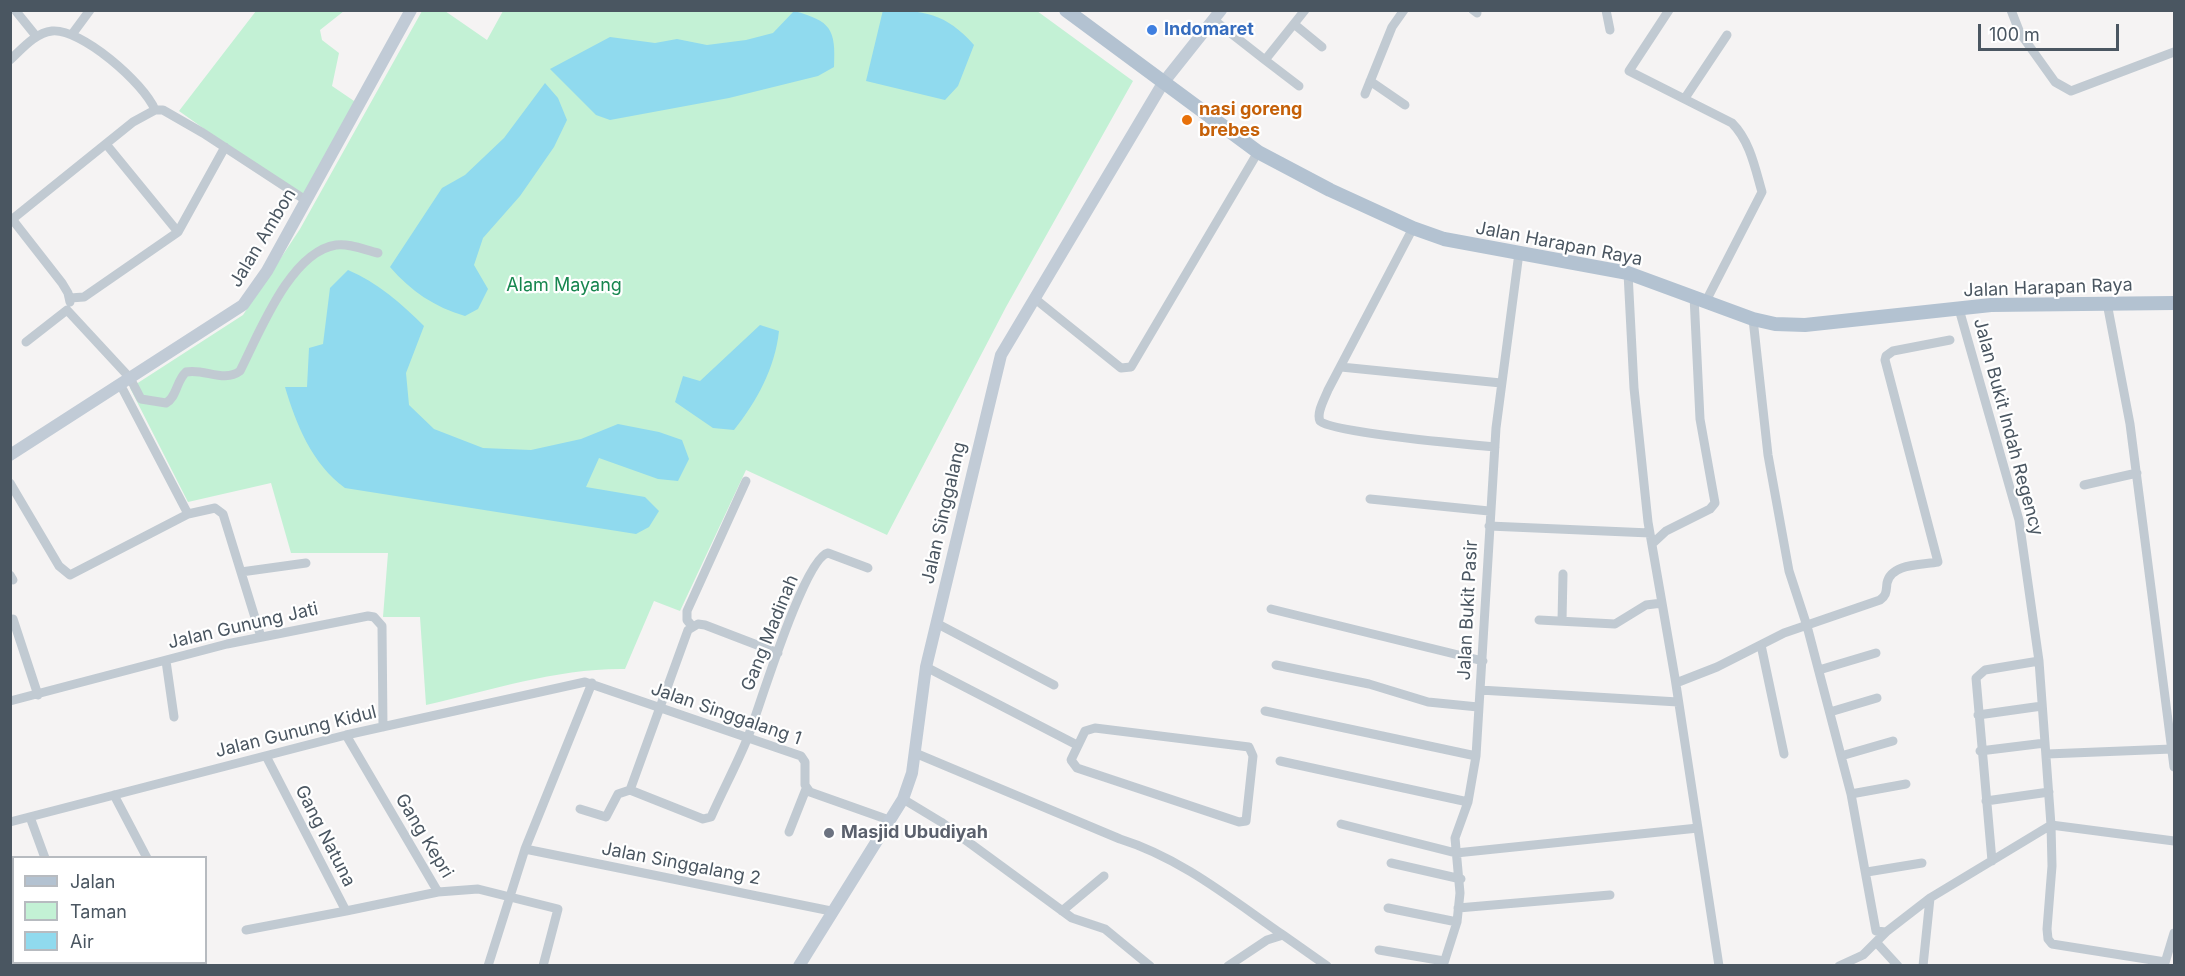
<!DOCTYPE html>
<style>
body{margin:0}
#map{position:relative;width:2185px;height:976px;overflow:hidden;background:#f5f3f3;font-family:Inter,sans-serif}
canvas{display:block}
.frame{position:absolute;inset:0;border:12px solid #4a5661;pointer-events:none}
.legend{position:absolute;left:12px;top:856px;width:195px;height:108px;box-sizing:border-box;background:#fff;border:2px solid #b7bbc0;margin:0;padding:8px 10px;list-style:none;font-size:18px;color:#4a5661}
.legend li{display:flex;align-items:center;gap:12px;height:30px}
.legend b{width:30px;border:2px solid #b7bbc0}
.scale{position:absolute;left:1978px;top:24px;width:141px;height:27px;box-sizing:border-box;border:3px solid #4a5661;border-top:0;padding-left:8px;font-size:18px;line-height:21px;white-space:nowrap;color:#4a5661;-webkit-text-stroke:4px #fff;paint-order:stroke}
</style>
<div id="map">
<canvas width="2185" height="976"></canvas>
<div class="frame"></div>
<ul class="legend">
<li><b style="height:8px;background:#b3c2d1"></b>Jalan</li>
<li><b style="height:16px;background:#c3f1d5"></b>Taman</li>
<li><b style="height:16px;background:#90daee"></b>Air</li>
</ul>
<div class="scale">100 m</div>
</div>
<script>
const ctx = document.querySelector('canvas').getContext('2d');
ctx.lineJoin = 'round';
function fill(path, color) { ctx.fillStyle = color; ctx.fill(path, 'evenodd'); }
function stroke(path, color, width, dash) { ctx.strokeStyle = color; ctx.lineWidth = width; ctx.lineCap = dash ? 'butt' : 'round'; ctx.setLineDash(dash || []); ctx.stroke(path); }
function label(font, color, halo, rows, align = 'center') {
  ctx.font = font + ' Inter,sans-serif'; ctx.lineWidth = 4.5; ctx.setLineDash([]); ctx.textBaseline = 'middle'; ctx.strokeStyle = halo; ctx.fillStyle = color; for (const [text, x, y, turn = 0] of rows) {
    ctx.save(); ctx.translate(x, y); ctx.rotate((+turn || 0) * Math.PI / 180); ctx.textAlign = isNaN(turn) ? turn : align; if (halo) ctx.strokeText(text, 0, 0); ctx.fillText(text, 0, 0); ctx.restore();
  }
}
fill(new Path2D(`
 M256 11H344L320 30 322 40 339 53 332 86 357 103 305 196 258 167 179 111Z
 M422 11H445L487 40 503 11H1037L1133 81 1006 307 887 535 746 470 680 611 654 601 625 669C558 668 492 690 426 705L420 617H383L388 553H291L271 483 188 502 130 388 243 315 300 229Z`), '#c3f1d5');
fill(new Path2D(`
 M883 10C923 10 946 13 974 45L958 86 945 100 866 81Z
 M794 11C831 21 836 29 834 67L818 76 729 98 610 120 596 115 550 69 610 37 655 43 677 39 707 45 746 40 773 33Z
 M545 83 558 98 567 120 554 147 520 196 483 238 474 265 488 289 478 309 465 316C434 307 411 291 390 267L442 188 465 175 504 138Z
 M348 270C377 282 402 304 424 326L406 373 409 405 434 429 483 448 531 450 581 439 618 424 659 432 682 440 689 459 678 481 658 479 599 458 586 487 645 497 659 511 649 527 636 534 345 488C312 464 296 424 285 387H307L309 348 323 344 330 288Z
 M760 325 779 331C775 368 757 401 734 430L713 428 675 402 683 376 700 381Z`), '#90daee');
stroke(new Path2D(`
 M15 10 36 36
 M1473 10 1477 13
 M1606 10 1610 30
 M1669 10 1629 71 1732 123C1750 141 1755 168 1762 192L1706 301
 M2011 10 2020 33 2055 82 2071 91 2174 52
 M1214 20 1265 60 1305 10
 M1294 24 1322 47
 M73 33 90 10
 M10 60C22 49 35 33 52 31 81 28 144 83 155 110
 M1265 60 1299 86
 M1370 81 1405 105
 M1365 94 1392 27 1404 10
 M1685 98 1727 35
 M106 144 178 232
 M12 219 62 283 68 293 70 302
 M10 221 133 122 155 110H163L203 133 307 201
 M1413 228 1328 390C1325 398 1316 413 1320 421 1326 432 1473 445 1495 447
 M1628 273 1634 388 1648 522 1675 678 1719 966
 M70 298 84 297 178 232 225 147
 M1034 298 1121 368 1131 367 1258 152
 M2107 303 2130 424 2174 767
 M1959 309 2019 520 2039 661 2051 825 2174 841
 M67 310 130 378 141 399 166 403C177 397 176 381 186 372 204 368 224 383 240 371 259 334 290 252 336 245 349 243 365 250 378 253
 M1753 319 1768 455 1789 571 1807 626 1851 794 1876 931 1886 932 1930 898 2051 825 2052 866 2047 929 2048 939 2052 944 2165 962
 M26 342 67 310
 M1341 367 1501 383
 M120 384 188 514 215 508 223 514 261 637
 M10 483 59 566 70 575 188 514
 M2084 485 2137 473
 M1370 499 1489 511
 M1489 526 1650 533
 M1652 544 1666 531 1710 509 1715 503 1700 419 1694 296
 M241 572 306 563
 M10 575 13 580
 M1271 609 1483 661
 M13 619 38 695
 M1539 620 1615 624 1646 605 1662 603
 M1562 621 1563 574
 M936 623 1054 685
 M692 626 687 620V611L746 481
 M1761 645 1784 754
 M166 661 174 717
 M1276 665 1369 684 1428 702 1478 707
 M926 667 1077 745
 M1819 670 1876 653
 M1676 683 1717 667 1784 633 1880 600C1887 595 1886 591 1887 583 1891 563 1922 565 1938 562L1885 360 1886 356 1893 351 1950 340
 M1480 690 1678 702
 M10 701 227 644 368 616 374 617 382 626 383 727
 M1265 711 1476 756
 M1830 712 1877 698
 M1978 715 2042 706
 M1095 728 1249 747 1253 756 1246 821 1239 822 1077 768 1071 760 1085 731Z
 M346 735 438 892 478 889 558 909 543 966
 M1980 751 2045 743
 M915 753 1120 839C1181 858 1231 899 1283 935
 M2047 754 2172 749
 M266 756 346 911 438 892
 M1841 756 1893 741
 M1280 761 1468 802
 M630 790 703 819 711 817C723 790 737 764 748 737 759 709 804 558 828 553L868 568
 M630 790 688 630 698 624 705 625 778 653
 M1851 794 1906 784
 M114 795 147 858
 M903 799 941 822 1072 918 1105 929 1150 966
 M1986 801 2049 792
 M580 809 606 817 618 794 630 790
 M30 817 45 858
 M10 822 346 735 585 682 801 756 805 762V785L810 792 889 820
 M1341 824 1456 853 1698 828
 M789 832 806 789
 M525 849 831 911
 M1992 861 1976 678 1985 670 2039 661
 M1391 863 1461 879
 M1867 872 1922 863
 M1388 908 1457 922
 M1458 908 1610 895
 M1062 911 1104 876
 M246 930 346 911
 M1876 942 1898 966
 M1379 950 1444 961
 M83 962 84 966
 M488 966 525 849 592 683
 M1228 966 1267 940 1283 935 1327 966
 M1443 966 1457 922 1460 893 1455 838 1468 802 1476 756 1496 428 1519 253
 M1839 966 1863 955 1886 932
 M1923 966 1930 898
 M2164 966 2174 933`), '#c1cad2', 9);
stroke(new Path2D(`
 M10 455 243 305 267 271 411 10
 M799 966 903 799 912 773 926 667 1001 355 1163 83 1221 10`), '#c1cbd6', 12);
stroke(new Path2D(`
 M1066 10 1258 152 1330 190 1413 228 1444 239 1628 273 1753 319 1775 324 1805 325 1991 305 2174 303`), '#b3c2d1', 14);
for (const [x, y, r, color] of [
 [1152,30,6,"#3f7fe0"],
 [1187,120,6,"#e8710a"],
 [829,833,6,"#6b7280"]
]) { const dot = new Path2D(); dot.arc(x, y, r, 0, 2 * Math.PI); ctx.fillStyle = color; ctx.fill(dot); stroke(dot, '#fff', 2); }
label('bold 18px', '#366cbe', '#fff', [
 ["Indomaret",1164,30]
], 'left');
label('bold 18px', '#c56008', '#fff', [
 ["nasi goreng",1199,110],
 ["brebes",1199,131]
], 'left');
label('18px', '#4a5661', '#fff', [
 ["Jalan Ambon",263,238,-59],
 ["Jalan Harapan Raya",1559,244,11],
 ["Jalan Harapan Raya",2048,288,-2],
 ["Jalan Bukit Indah Regency",2008,427,75],
 ["Jalan Singgalang",944,513,-77],
 ["Jalan Bukit Pasir",1468,610,-87],
 ["Jalan Gunung Jati",243,626,-13],
 ["Gang Madinah",770,633,-68],
 ["Jalan Singgalang 1",726,714,19],
 ["Jalan Gunung Kidul",296,732,-14],
 ["Gang Natuna",325,836,63],
 ["Gang Kepri",424,836,59],
 ["Jalan Singgalang 2",681,864,11]
]);
label('18px', '#17864f', '#fff', [
 ["Alam Mayang",564,286]
]);
label('bold 18px', '#5b616d', '#fff', [
 ["Masjid Ubudiyah",841,833]
], 'left');
</script>
